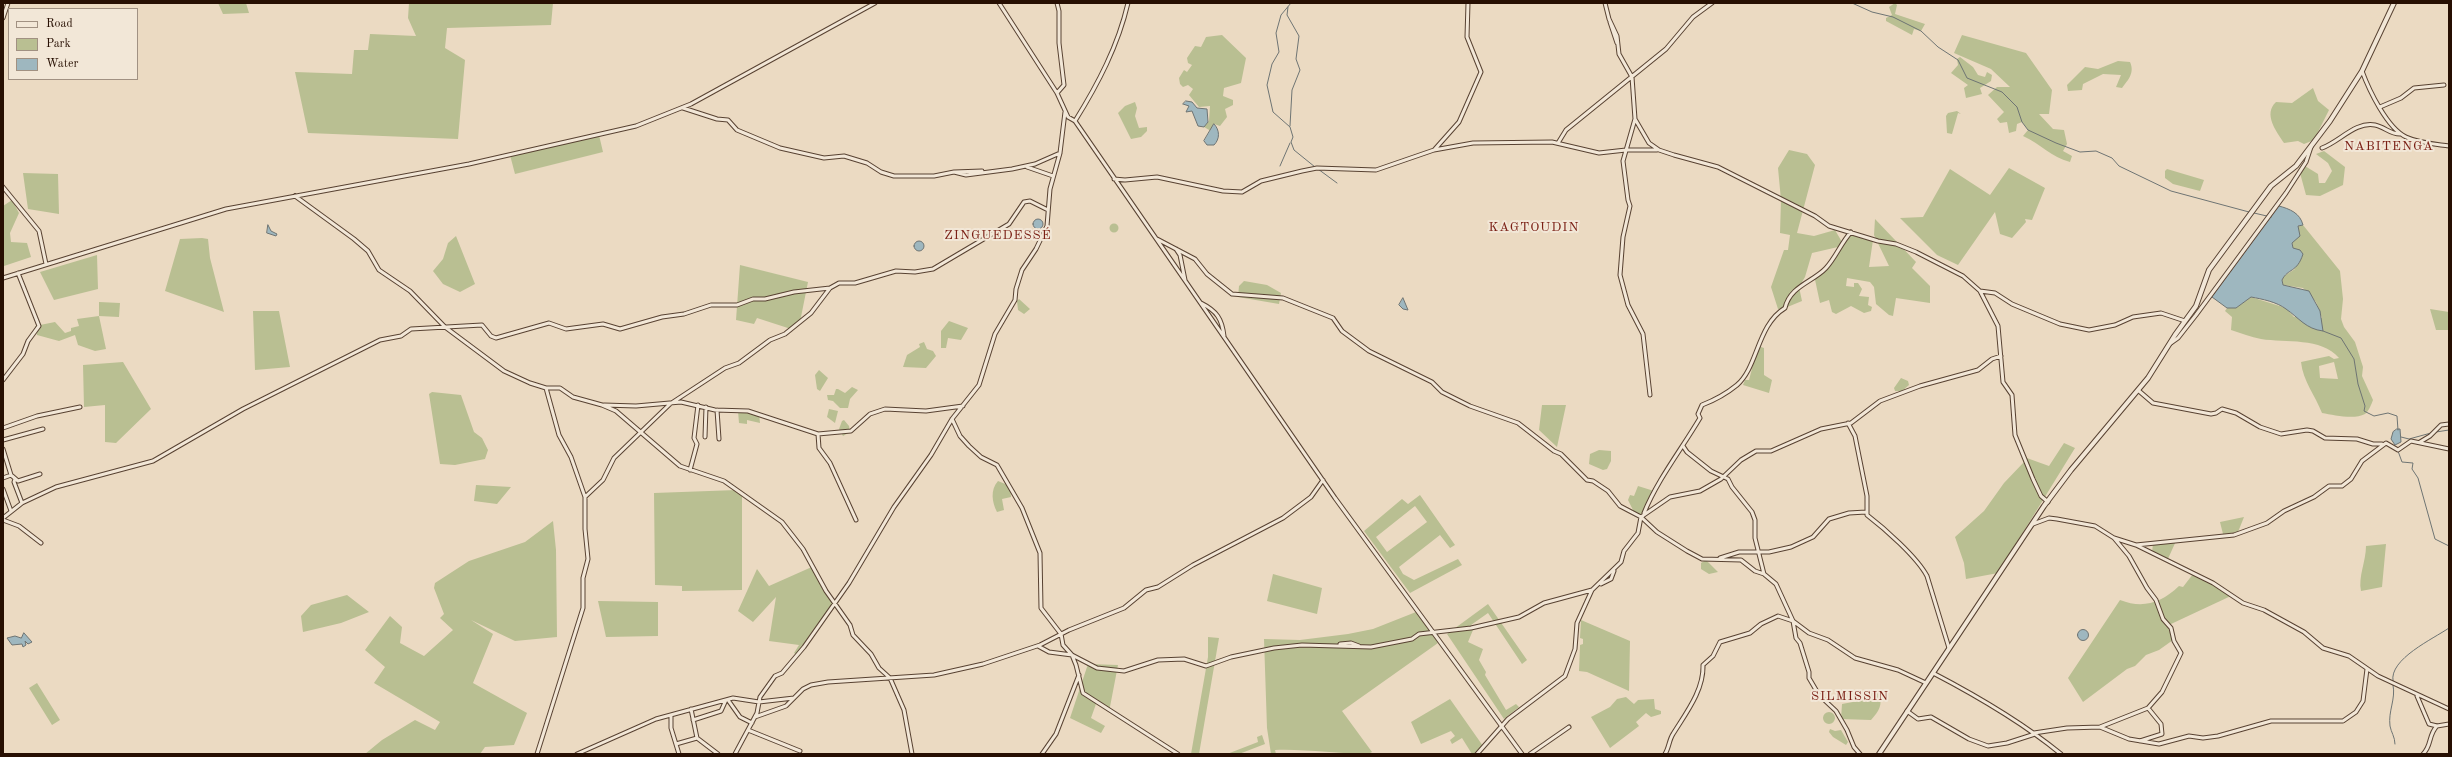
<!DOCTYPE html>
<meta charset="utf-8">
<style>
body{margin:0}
#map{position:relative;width:2452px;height:757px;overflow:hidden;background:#ebdac2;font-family:"Old Standard TT",serif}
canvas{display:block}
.frame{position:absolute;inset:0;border:4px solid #270f02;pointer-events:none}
.legend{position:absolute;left:8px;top:8px;width:130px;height:72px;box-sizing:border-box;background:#f2e7d7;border:1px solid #a19182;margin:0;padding:5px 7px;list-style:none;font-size:12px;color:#270f02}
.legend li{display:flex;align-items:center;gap:8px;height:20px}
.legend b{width:20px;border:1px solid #a19182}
</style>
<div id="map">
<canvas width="2452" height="757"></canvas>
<div class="frame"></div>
<ul class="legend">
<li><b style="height:5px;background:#f2e7d7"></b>Road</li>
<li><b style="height:11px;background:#b9bf92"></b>Park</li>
<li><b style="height:11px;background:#9eb7bf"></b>Water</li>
</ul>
</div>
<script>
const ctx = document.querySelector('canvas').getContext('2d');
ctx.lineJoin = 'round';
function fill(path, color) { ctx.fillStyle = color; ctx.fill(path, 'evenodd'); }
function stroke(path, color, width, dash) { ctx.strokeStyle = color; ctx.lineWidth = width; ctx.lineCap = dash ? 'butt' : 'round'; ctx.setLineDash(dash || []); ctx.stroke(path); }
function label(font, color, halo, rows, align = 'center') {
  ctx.font = font + ' "Old Standard TT",serif'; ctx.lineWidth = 4; ctx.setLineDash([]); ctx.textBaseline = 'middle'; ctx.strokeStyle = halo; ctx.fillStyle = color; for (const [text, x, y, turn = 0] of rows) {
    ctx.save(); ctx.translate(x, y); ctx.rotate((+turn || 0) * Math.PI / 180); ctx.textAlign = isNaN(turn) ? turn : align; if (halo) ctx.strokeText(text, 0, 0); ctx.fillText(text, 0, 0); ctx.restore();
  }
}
fill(new Path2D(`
 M218 3H246L249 13 223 14Z
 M409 3H553L551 25 447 28 445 48 465 60 458 139 308 133 295 72 352 74 354 50H368L370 34 416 36 408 18Z
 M1895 3 1897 5 1895 14 1925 24 1921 31 1914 29 1912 35 1886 21V18L1892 15 1889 7Z
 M1222 35 1246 58 1241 83 1224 88 1223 96 1233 100V105L1225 109 1227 117 1220 126 1214 124 1211 131 1204 127 1209 121 1210 106 1199 107 1189 95 1193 89 1188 85 1183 87 1180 84 1179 78 1184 70 1187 72 1192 65 1188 63 1187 58 1195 46 1201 47 1206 37Z
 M1962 35 2026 53 2052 90 2049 114H2039L2053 129 2064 130 2067 144 2063 151 2072 156 2070 162C2051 157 2041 144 2023 136L2028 130 2022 122 2017 124 2016 131 2009 133 2007 122 2000 123 1997 119 2004 112 1988 95 1997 87H2010L1991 69 1954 53Z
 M1960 57 1973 67 1978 75 1985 77 1987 72 1992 75 1991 81 1980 88 1982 94 1966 98 1964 88 1968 85 1951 73 1958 65 1957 59Z
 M2118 61 2130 62C2135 73 2128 80 2122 88L2116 87 2121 75 2103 74 2083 84 2082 90 2068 91 2067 85 2085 67 2098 69Z
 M2313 88 2318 101 2329 110 2314 140 2304 144 2298 141 2284 143C2276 131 2263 114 2276 102L2292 103Z
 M1135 102 1137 108 1135 116 1139 128 1147 127V131L1141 137 1131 139 1118 113 1125 106Z
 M1957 111 1961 114 1958 113 1952 134 1947 133 1946 116 1948 113Z
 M599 135 603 152 515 174 510 155Z
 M1789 150 1807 154 1815 165 1797 233 1814 236 1835 230 1842 242 1851 232 1873 240 1869 267 1889 266 1874 235 1875 219 1916 262 1912 268 1930 286V303L1896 298 1893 316 1889 315 1876 304 1874 287 1870 282 1847 278 1846 286 1854 287V283H1858L1862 289 1859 296 1869 297 1868 305 1872 307 1871 311 1864 313 1851 306 1836 314 1832 312 1829 300 1820 303 1814 275 1826 268 1838 247 1812 253 1805 277 1799 287 1802 301 1785 308 1778 309 1771 287 1784 250H1788L1790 235 1780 233 1781 200 1778 168Z
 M2324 151 2345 167 2343 185 2320 196 2306 195 2300 173 2305 166 2318 174 2319 183H2325L2332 171 2328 163 2316 154Z
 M2009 168 2045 188 2032 220 2025 219 2026 222 2012 238 2000 234 1995 212 1958 265 1937 255 1900 218 1923 217 1950 169 1990 195Z
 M2167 169 2204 180 2200 191 2173 184 2165 178V171Z
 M23 173 58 174 59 214 28 209Z
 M12 200 19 213 10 233 11 242 27 243 31 257 4 266 3 206Z
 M1109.5 228a4.5 4.5 0 1 1 9 0a4.5 4.5 0 1 1-9 0Z
 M2303 225 2340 271 2343 299 2341 319 2344 327 2355 342 2363 367 2362 376 2373 400C2371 405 2369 411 2365 414 2354 420 2334 415 2322 413 2315 395 2303 381 2301 362L2329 356 2334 359 2339 358C2321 337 2286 343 2261 339 2251 337 2241 333 2231 330L2232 317 2225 311 2227 308H2236L2251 297 2286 308 2294 317 2322 318 2316 302 2303 288 2283 285 2282 280 2284 276 2295 269 2292 243 2298 226ZM2334 362 2338 379 2320 378 2319 366Z
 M456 236 475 284 460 292 443 284 433 271 443 259 448 243Z
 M202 238 208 239 210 258 224 312 165 291 180 239Z
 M97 255 98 289 54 300 40 272Z
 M740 265 808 282 800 322 791 329 757 318 754 324 736 320Z
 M1244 281 1267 285 1281 293 1279 304 1238 297 1239 286Z
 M1019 299 1030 309 1024 314 1018 310 1017 301Z
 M99 302 120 303 119 317 99 316 106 349 95 351 78 345 75 335 59 341 37 335 35 326 55 322 65 333 71 331V328L79 326 77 319 99 316Z
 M2430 309 2449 312V330H2436Z
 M253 311H279L290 367 255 370Z
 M949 321 968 328 961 340 948 338 946 348H941V331Z
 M924 342 927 349 933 351 936 356 926 368 903 367 907 355 920 347 919 344Z
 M1758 346 1764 348V375L1772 380 1769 393 1743 385 1745 380H1749Z
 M123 362 151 409 116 443 105 442V405L84 407 83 365Z
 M819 370 828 378 820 391 817 389 815 375Z
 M1901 378 1908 381 1909 385 1902 391H1895L1894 388Z
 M852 387 858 390 850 399 848 408H840L833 401 828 400 827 395H834L836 389H838L845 393Z
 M432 392 461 395 474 432 482 438 488 450 485 459 455 465 440 464 429 394Z
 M1542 405H1566L1557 447 1539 430Z
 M829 409 838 411 835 423 827 417Z
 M738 411 759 414 760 423 747 420V424L739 423Z
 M844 420 849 426 850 432 843 436 839 429 842 421Z
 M2064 443 2075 448 1998 573 1966 579 1964 563 1955 537 1984 511 2004 483 2024 462V457L2049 466Z
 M1599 450 1611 451V461L1607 469 1603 470 1589 464 1590 454Z
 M998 481 1010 486 1011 497 1002 499 1004 510 997 512C992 502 990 490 998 481Z
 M476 485 511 487 497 504 474 501Z
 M1638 486 1654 491 1641 517 1634 512 1628 500 1630 495 1634 496Z
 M737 490 742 493V590L682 591V586L655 585 654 493Z
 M1420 495 1455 545 1450 548 1440 535 1399 567 1403 574 1414 580 1458 559 1462 565 1410 593 1364 531 1402 499 1408 504ZM1415 506 1427 522 1387 552 1376 537Z
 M2244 517 2238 532 2223 534 2220 522Z
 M553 521 556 550 557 637 515 641 471 620 493 634 473 683 527 713 514 745 485 747 480 754H365L382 740 415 720 435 730 440 722 374 683 385 667 365 650 390 616 402 627 400 643 424 656 453 630 440 618 444 614 434 588 435 583 469 561 525 542Z
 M2176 541 2167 561 2152 553 2153 543Z
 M2386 544 2382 587 2361 591C2358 577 2366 561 2366 546Z
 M1706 560 1718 572 1709 574 1701 569V563Z
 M814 566 834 605 797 655 794 653 799 645 769 641 776 597 753 622 738 611 757 569 769 586Z
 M1273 574 1322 588 1317 614 1267 601Z
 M2193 574 2233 595 2171 624 2168 627 2173 640 2159 650 2146 655 2135 666 2127 669 2083 702 2068 678 2120 600C2143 609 2161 603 2179 586L2183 587Z
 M347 595 369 612 341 623 303 632 301 616 311 605Z
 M598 601 658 602V636L606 637Z
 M1488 604 1527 660 1522 664 1488 613 1471 625 1473 630 1468 642 1483 649 1479 660 1486 672 1485 675 1506 710 1516 704 1519 707 1504 719 1447 634Z
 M1416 612 1438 643 1342 711 1372 752 1368 754C1337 754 1307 749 1275 750L1276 754H1271L1267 728 1264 639 1300 640 1348 634 1373 629Z
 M1581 620 1630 641 1629 691 1587 672 1579 671 1580 645 1583 644V639L1580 638Z
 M1208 637 1219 638 1199 754H1191L1208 657Z
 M1088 664 1118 665 1109 712 1096 704 1091 718 1105 726 1101 733 1070 718Z
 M37 683 60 720 52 725 29 688Z
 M1872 691 1879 694C1883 705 1879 711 1871 720L1841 719 1842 704 1869 699Z
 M1626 697 1634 704 1638 700 1654 699 1655 709 1661 711V714L1651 717 1646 713 1636 722 1639 726 1610 748 1591 717 1610 707 1617 699Z
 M1450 699 1483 746 1477 754H1472L1462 738 1452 744 1450 740 1455 736 1451 731 1421 744 1411 722Z
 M1823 718a6 6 0 1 1 12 0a6 6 0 1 1-12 0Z
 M1830 729 1835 731 1841 730 1848 742 1846 745 1833 737 1829 732Z
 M1262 735 1265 744 1239 754H1227L1258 742 1257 737Z`), '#b9bf92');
const water = new Path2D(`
 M1186 101 1192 102 1197 108 1207 109 1208 122 1204 127 1198 126 1192 111 1186 112 1189 106 1183 104Z
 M1214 124C1220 130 1220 139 1214 145H1207L1204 141Z
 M2279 206C2290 209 2300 213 2303 225L2298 226 2300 236 2292 243 2293 248 2300 250 2303 254C2297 273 2288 268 2282 280L2283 285 2309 291 2320 311 2323 331C2306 329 2299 318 2286 309 2277 302 2262 299 2251 297L2236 308H2227L2212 297Z
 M1033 224a5 5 0 1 1 10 0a5 5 0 1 1-10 0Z
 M268 225 271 231 277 234 276 236 267 233Z
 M914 246a5 5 0 1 1 10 0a5 5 0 1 1-10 0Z
 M1403 298 1408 310 1403 309 1399 305Z
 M2397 429H2400L2401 442 2395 445 2391 439 2393 432Z
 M2077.5 635a5.5 5.5 0 1 1 11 0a5.5 5.5 0 1 1-11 0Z
 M24 633 32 642 28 644 25 641 26 645 23 647 22 644 12 645 7 638 15 636 21 638Z`);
fill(water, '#9eb7bf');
stroke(water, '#6e7473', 1);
stroke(new Path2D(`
 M1291 3 1281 15 1276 33 1279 52 1272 64 1267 85 1273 112 1290 127 1293 137 1291 142 1294 150 1315 167
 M1852 3 1872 12 1893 17 1921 31 1938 47 1958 60 1967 78 2002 92 2017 107 2022 122 2028 130 2056 143 2080 152 2096 151 2112 158 2119 166 2171 191 2249 212
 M1288 7 1287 15 1299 36 1296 59 1300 70 1292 90 1290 126
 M1280 166 1290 143
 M1318 169 1337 183
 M2254 213 2271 217
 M2323 331 2341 338 2354 359 2358 384 2365 406 2364 411 2374 416 2388 413 2397 416 2398 430
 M2436 432 2449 430
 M2401 437 2409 439 2431 433
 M2398 451 2402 462 2413 463 2412 469 2418 478 2435 539 2449 546
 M2393 681C2389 659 2433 639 2449 628
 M2393 685C2396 699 2388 711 2390 726 2391 732 2395 737 2395 744`), '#6e7473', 1);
const minor = new Path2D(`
 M999 3 1057 93 1068 117 1075 121 1335 498 1522 754
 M1605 3 1609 19 1617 36 1619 54 1632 77 1635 119 1649 143 1659 150 1674 155 1718 167 1815 216 1829 226 1878 241 1896 244 1916 252 1963 276 1980 291 1998 326 2003 382 2012 395 2015 435 2033 479 2041 496 2048 502
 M3 18 8 3
 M1610 22 1617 43
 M2362 71C2369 90 2387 128 2406 137 2419 143 2435 144 2449 146
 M1057 93 1064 85 1059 43V11L1057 3
 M2380 107 2401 98 2414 88 2444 85
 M683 108 717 119 728 120 737 130 780 148 824 158 844 156 867 163 881 172 894 176H934L954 172 966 175 1012 169 1035 164 1060 153
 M1635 119 1623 161 1628 200 1630 206 1623 237 1620 275 1628 305 1643 334 1650 395
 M1075 121C1098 84 1118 46 1128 3
 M1558 143 1566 130 1666 49 1693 17 1712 3
 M2322 148C2339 142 2356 121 2375 125 2385 127 2391 135 2401 134
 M1435 149 1459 122 1481 72 1467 37 1468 3
 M1027 167 1053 176
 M954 172 982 171
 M1114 179 1125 180 1157 177 1223 191 1242 192 1261 181 1302 171 1317 168 1376 170 1434 150 1473 143 1552 142 1599 153 1626 150H1657
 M3 187 39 231 46 264
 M295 196 354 239 368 251 379 270 410 291 445 327 504 371 530 383 546 388H560L573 397 602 405 616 411 680 466 724 481 782 522 803 549 826 591 850 625 853 635 871 654 879 668 890 678 904 710 912 754
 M1157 239 1195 259 1207 274 1232 294 1283 298 1333 318 1342 331 1369 351 1432 382 1442 392 1470 406 1518 423 1554 451 1561 454 1587 480 1593 481 1608 491 1620 506 1641 517 1657 532 1687 551 1702 559 1741 560 1755 571 1764 574 1776 584 1793 621 1809 633 1828 640 1855 658 1898 670 1926 683
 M1176 249 1180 255 1185 280
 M3 278 226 209 469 164 636 126 691 104 875 3
 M1980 291 1995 293 2012 304 2060 324 2089 330 2115 325 2133 317 2161 313 2185 321
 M1201 303C1217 311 1222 319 1224 336
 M2171 343 2178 338 2196 315 2286 193 2306 162 2311 147
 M3 380 23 354 28 341 39 326 18 273
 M2139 391 2153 403 2211 414 2216 413 2222 409 2236 413 2260 427 2281 434 2307 430 2313 431 2325 438 2357 439 2373 444H2382
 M604 405 636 406 681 402 715 410 748 411 818 434 851 431 870 414 885 409 926 411 963 406
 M717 410 719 439
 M952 419 960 436 969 446 981 457 997 465 1022 508 1040 553 1041 608 1061 634 1063 645 1072 655 1076 665 1083 693 1178 754
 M1848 423 1855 436 1867 496V515C1884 528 1917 557 1927 576L1949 648
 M3 428 37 416 80 407
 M818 434 819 448 830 463 856 520
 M705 437 706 407
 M3 440 43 429
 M2420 442 2430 436 2441 425 2449 424
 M1683 446 1687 452 1711 471 1728 479 1732 487 1752 512 1755 520V538L1764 574
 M3 449 11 475 3 478
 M690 470 697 444 694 438 698 405
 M11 475 18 481 40 474
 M15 479 14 482 22 503
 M3 489 11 511
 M585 497 603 480 614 458 670 404 725 368 739 363 770 340 785 334 811 313 830 288
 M1644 513C1658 479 1681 450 1700 418L1698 414 1702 405C1715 400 1726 394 1737 385 1758 367 1757 325 1785 308 1790 286 1813 282 1826 268 1836 257 1841 243 1851 232
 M3 518 22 503 56 487 153 461 243 409 380 340 401 336 411 329 482 325 491 336 496 338 549 323 566 329 603 324 620 329 662 317 684 314 711 305H737L753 299H765L794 292 830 288 839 283H855L896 271 915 272 933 269 1009 224 1024 202 1030 201 1048 210
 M3 520 19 526 41 543
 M2033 524 2049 518 2057 519 2095 526 2114 538 2136 545 2213 583 2243 603 2264 610 2304 632 2323 648 2349 656 2378 676 2449 709
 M2136 545 2234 535 2267 523 2284 511 2314 497 2329 486H2342L2351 479 2362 461 2386 443 2398 450 2411 441 2449 449
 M1720 558 1739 552H1769L1791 547 1813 537 1829 519 1849 513 1866 512
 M1601 584 1611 579 1614 571
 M1340 644 1351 643 1359 646
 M1038 646 1049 652 1072 655 1097 668 1124 671 1158 660 1184 659 1206 666 1231 657 1274 648 1302 645 1371 647 1412 639 1419 634 1471 628 1519 617 1544 603 1592 590 1621 562 1624 551 1638 533 1641 517 1670 497 1700 491 1721 479 1741 460 1756 451H1771L1821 429 1851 423 1880 401 1920 386 1978 370 1992 359 2001 356
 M1933 673C1977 696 2022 722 2061 754
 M2417 696 2429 724 2437 726 2449 724
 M728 700 740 717 752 723
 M691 709 697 738 718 754
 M1907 711 1918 719 1931 717 1969 739 1988 746 2007 743 2035 734
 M671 715V728L679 754
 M755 717 786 706 803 689 811 685 828 682 934 675 983 664 1040 645 1069 630 1124 608 1146 590 1158 587 1193 565 1283 518 1311 497 1323 480
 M693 720 721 711 726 700
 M2100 727 2148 708 2162 692 2181 653 2174 641 2171 628 2163 619 2156 600 2147 588 2129 556 2114 538
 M748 730 800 751
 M2034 733 2067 728 2100 727 2129 739 2159 744 2189 736 2203 738 2218 736 2271 721H2343L2356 712 2363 701 2367 669
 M2140 741 2162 734 2161 724 2148 708
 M676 744 697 738
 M537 754 583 608V578L588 559 585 529V497L571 457 559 435 546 388
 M577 754 656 719 733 698 759 702 794 698
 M735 754 757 713 760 697 775 676 782 673 804 647 849 583 894 507 931 455 952 419 979 385 995 334 1015 300 1016 289 1022 270 1036 249 1047 226 1050 189 1060 153 1065 112
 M1042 754 1056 734 1079 675
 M1477 754 1508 719 1565 676 1575 649 1577 623 1592 590
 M1530 754 1569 727
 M1665 754C1669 748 1669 740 1673 734 1686 713 1704 690 1703 665L1713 656 1720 642 1750 633 1761 624 1778 616 1793 621 1796 638 1800 643 1809 672V678L1819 695 1836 711 1847 730 1854 747 1860 754
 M2423 754C2432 746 2428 735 2437 726`);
const tertiary = new Path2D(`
 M1879 754 2044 506 2071 470 2148 378 2175 335 2196 306 2209 270 2271 186 2296 166 2330 121 2362 71 2394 3`);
stroke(minor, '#584232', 5);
stroke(tertiary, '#584232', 6);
stroke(minor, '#f2e7d7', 3);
stroke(tertiary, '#f2e7d7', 4);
ctx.letterSpacing = '1px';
label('13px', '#7a1f14', '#f2e7d7', [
 ["NABITENGA",2389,147],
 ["KAGTOUDIN",1534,228],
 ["ZINGUEDESSÉ",998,236],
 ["SILMISSIN",1850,697]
]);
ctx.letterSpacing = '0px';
</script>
